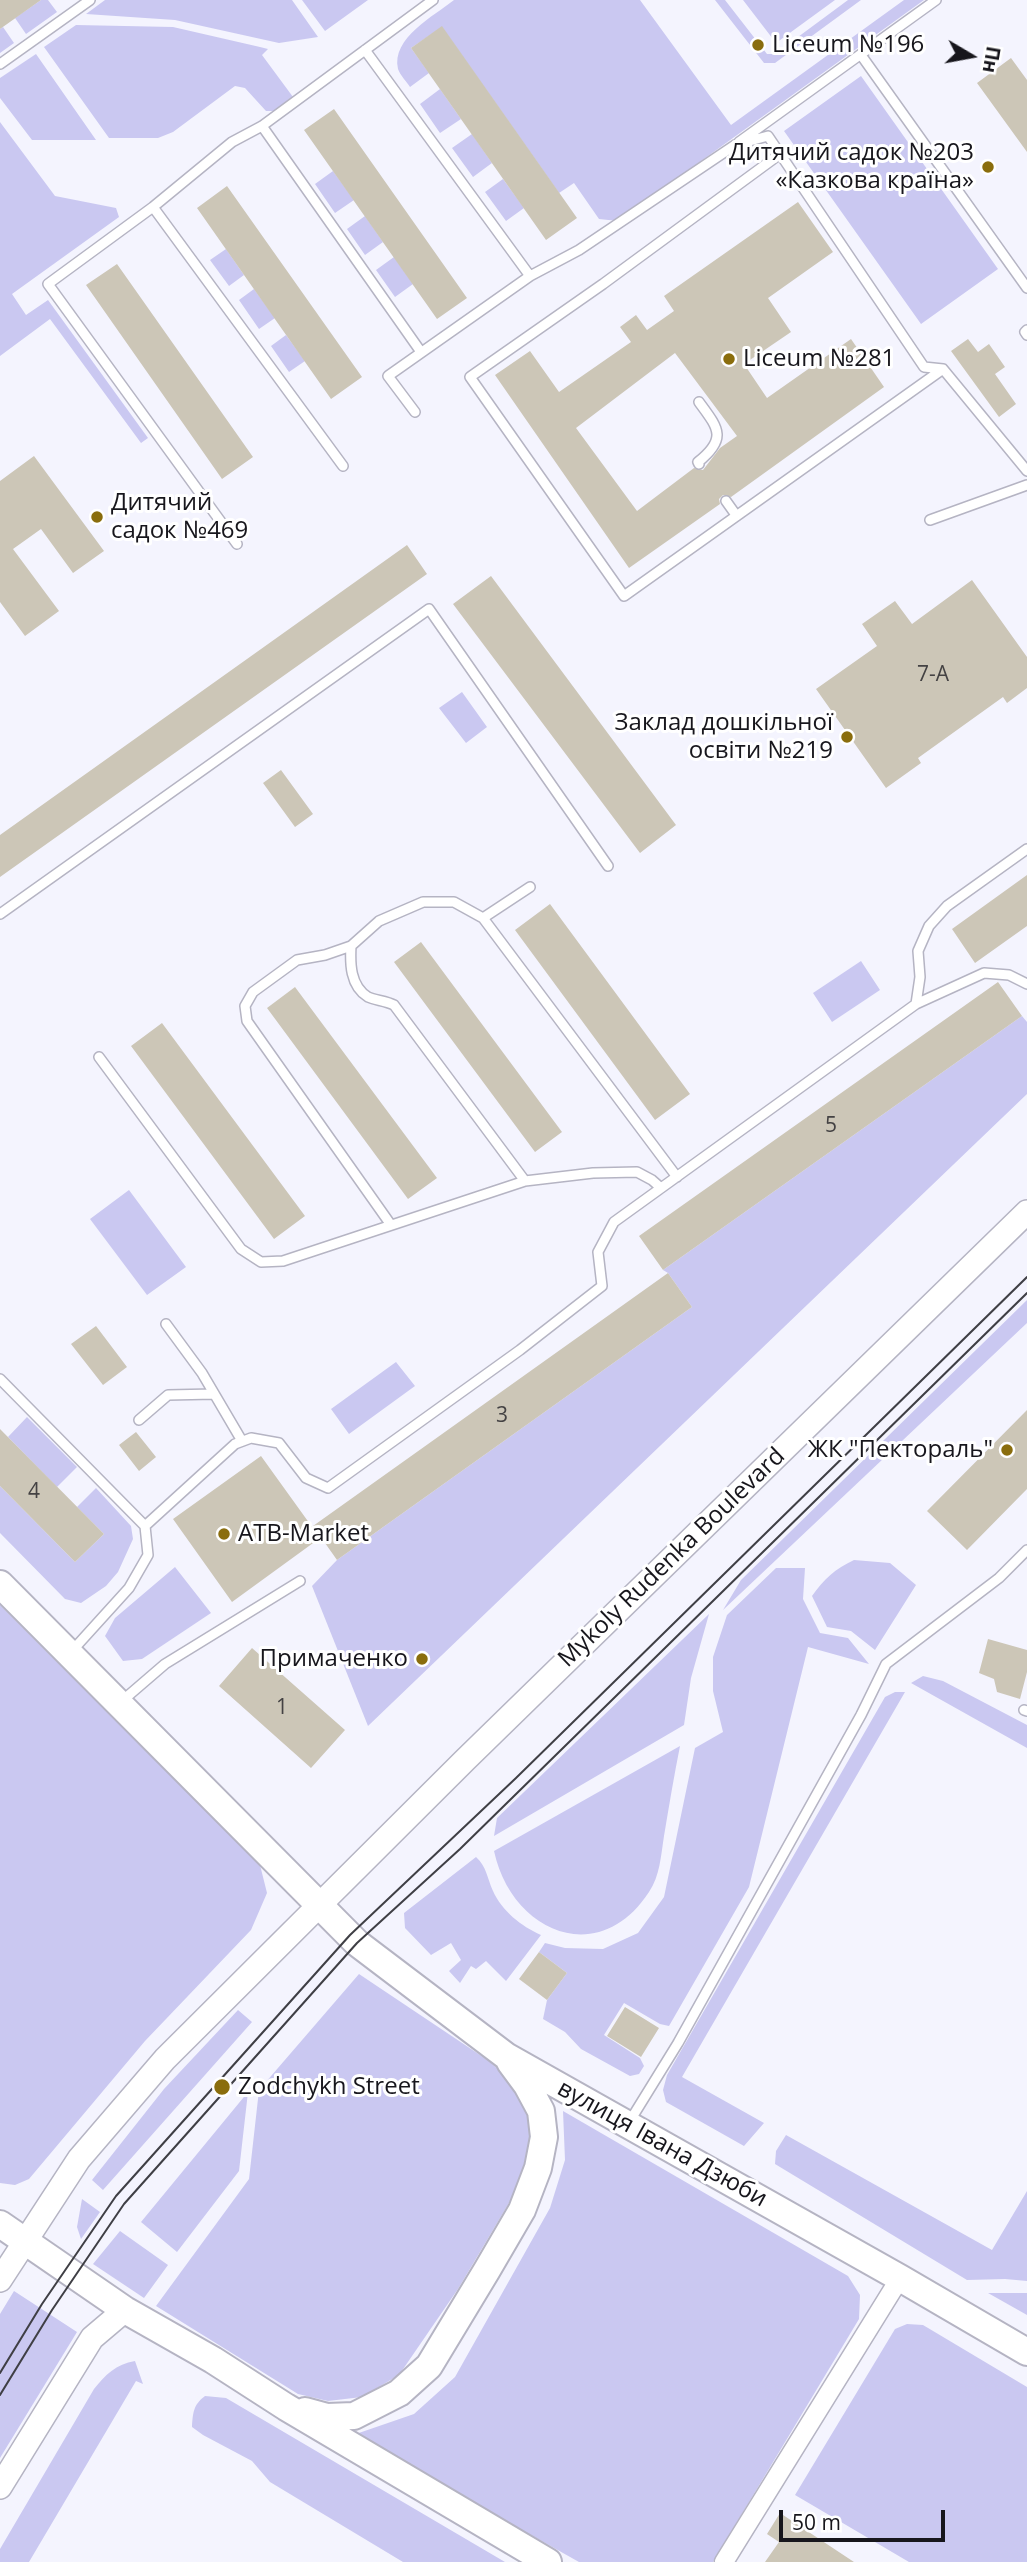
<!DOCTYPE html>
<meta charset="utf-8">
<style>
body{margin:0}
#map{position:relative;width:1027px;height:2562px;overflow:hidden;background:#f4f4fe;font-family:"Open Sans",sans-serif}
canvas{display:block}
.north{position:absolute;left:936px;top:21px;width:70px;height:70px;-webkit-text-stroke:5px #fff;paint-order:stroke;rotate:100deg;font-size:19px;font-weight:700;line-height:28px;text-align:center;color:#17161c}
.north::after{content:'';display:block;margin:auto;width:24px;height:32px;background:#17161c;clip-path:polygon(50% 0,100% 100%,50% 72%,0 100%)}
.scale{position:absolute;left:779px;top:2510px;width:166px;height:32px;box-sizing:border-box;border:4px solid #17161c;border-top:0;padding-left:9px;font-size:21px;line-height:24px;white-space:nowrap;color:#17161c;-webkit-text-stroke:5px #fff;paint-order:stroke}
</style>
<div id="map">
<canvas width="1027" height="2562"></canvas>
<div class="north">Пн</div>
<div class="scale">50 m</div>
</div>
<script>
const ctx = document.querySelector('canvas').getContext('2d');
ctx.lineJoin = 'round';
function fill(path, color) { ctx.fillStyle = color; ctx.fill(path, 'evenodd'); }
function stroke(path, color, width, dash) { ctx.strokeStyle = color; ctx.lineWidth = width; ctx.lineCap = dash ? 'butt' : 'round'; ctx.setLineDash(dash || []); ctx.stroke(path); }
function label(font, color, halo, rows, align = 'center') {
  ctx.font = font + ' "Open Sans",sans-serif'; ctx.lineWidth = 6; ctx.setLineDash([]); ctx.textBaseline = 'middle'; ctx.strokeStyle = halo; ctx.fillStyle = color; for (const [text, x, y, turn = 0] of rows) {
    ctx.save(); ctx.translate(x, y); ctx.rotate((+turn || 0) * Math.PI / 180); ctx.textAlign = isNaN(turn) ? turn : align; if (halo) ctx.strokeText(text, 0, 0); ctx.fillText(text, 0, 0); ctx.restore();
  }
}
fill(new Path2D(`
 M41 0H48L57 12 26 34 15 18Z
 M105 0H292L318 37 279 43 175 20 86 14Z
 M302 0H368L325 31Z
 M454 0H640L731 125 904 0H924L618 221 599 219 574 183 559 193 442 27 411 48 429 73 410 87C407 82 400 75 398 69 391 38 434 16 454 0Z
 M715 0H725L767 54H775L848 0H861L775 63H764Z
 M743 0H835L776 43Z
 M76 25 173 27 260 47 268 49 262 55 293 97 274 111H266L245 88 235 86 173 132 158 138H109L44 47Z
 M3 27 14 43 0 53V29Z
 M36 54 96 140H32L0 98V78Z
 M861 76 998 269 921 324 784 131Z
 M440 89 461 119 440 133 420 104Z
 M0 122 55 196 116 208 119 217 12 294 26 315 48 300 148 438 141 443 50 319 0 356Z
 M472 134 492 163 473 177 452 148Z
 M333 171 354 200 335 213 315 184Z
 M503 179 524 208 506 221 485 192Z
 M365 216 383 242 365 255 347 229Z
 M226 249 244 275 229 286 210 260Z
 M394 257 413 284 395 297 376 270Z
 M254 289 275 318 259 329 239 300Z
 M286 335 305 361 289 372 271 346Z
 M462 692 487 727 466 743 439 708Z
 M861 961 880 990 832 1022 813 993Z
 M1022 1016 1027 1022V1094L368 1726 312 1586 337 1560 692 1307 668 1273 663 1270Z
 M129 1190 186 1267 147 1295 90 1219Z
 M1027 1300V1323L723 1610 741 1580Z
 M396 1362 415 1386 349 1434 331 1409Z
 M27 1417 77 1467 57 1487 8 1437Z
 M0 1486 75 1562 104 1534 77 1507 96 1488 131 1526 133 1539 118 1572 106 1586 81 1603 65 1599 0 1533Z
 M854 1560 890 1563 916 1585 875 1650 851 1631 827 1627 812 1596C824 1579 835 1569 854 1560Z
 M175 1567 211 1613 142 1659 123 1661 105 1636 115 1618Z
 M776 1568H805L803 1599 820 1633 848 1638 869 1664 808 1647 749 1887 669 2026 660 2024 624 2003 604 2035 640 2058 644 2066 639 2074 630 2076 581 2049 565 2032 543 2019 547 2000 567 1973 539 1952 545 1943 565 1948 603 1949 638 1933 664 1897 695 1748 723 1732 713 1691V1657L727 1615Z
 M0 1605 260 1865 267 1893 251 1930 145 2041 29 2179 15 2185 0 2183Z
 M709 1614 691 1678 684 1725 494 1836 497 1818Z
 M923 1676 943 1681 1027 1725V1748L911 1683Z
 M895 1692H905L682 2077 764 2123 744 2146 666 2102 663 2090 667 2075 885 1697Z
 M680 1746C674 1776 669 1806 664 1836 661 1855 660 1876 649 1892 598 1970 511 1931 494 1851Z
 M476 1857C487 1867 487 1878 493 1891 502 1911 521 1926 541 1935L506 1981 486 1961 476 1969 471 1966 460 1983 449 1971 461 1960 451 1943 431 1955 405 1928 404 1913Z
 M359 1974 489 2061 522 2091 534 2132 522 2181 458 2289 399 2375 362 2397 328 2401 298 2394 156 2306 249 2179 259 2090Z
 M238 2010 252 2022 103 2190 92 2180 164 2089Z
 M248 2092 239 2171 177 2252 141 2222Z
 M563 2111 848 2276 860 2295 859 2319 713 2562H579L353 2435 414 2414 455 2377 550 2208 565 2160Z
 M786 2135 992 2250 1027 2191V2281L1005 2279 967 2280 775 2164 776 2151Z
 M82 2199 100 2212 81 2239 77 2227Z
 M120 2231 168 2265 144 2298 93 2264Z
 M14 2291 77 2332 0 2458V2314Z
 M988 2293H1027V2315Z
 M907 2324 923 2325 1027 2387V2562H909L795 2495 895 2329Z
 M135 2361 143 2384 136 2381 29 2562H0V2549L94 2389C105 2375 116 2364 135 2361Z
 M205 2396 226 2398 505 2562H403L270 2482 252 2461 203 2435 192 2427C193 2413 193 2405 205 2396Z`), '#cac8f1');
fill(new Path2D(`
 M0 0H41L0 29Z
 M442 26 577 218 546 240 411 48Z
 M1011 58 1027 80V152L977 83Z
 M334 109 467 298 437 319 304 130Z
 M227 186 362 377 331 399 197 208Z
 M798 202 833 252 768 298 791 332 744 364 767 398 851 339 884 387 731 497 723 495 719 499 720 504 629 568 495 375 530 351 559 392 631 342 620 327 636 315 647 330 674 311 664 296ZM675 353 737 436 720 448 703 470 694 468 637 511 576 428Z
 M117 264 253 457 222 479 86 285Z
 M968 339 978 352 989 344 1005 367 995 374 1016 404 999 417 951 351Z
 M34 456 104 551 73 573 41 529 13 549 59 611 25 636 0 602V481Z
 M407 545 427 574 0 877V835Z
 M491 576 676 825 640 853 453 604Z
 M972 580 1027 657V688L1007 703 1003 697 918 758 921 763 886 788 816 689 877 646 862 624 895 601 912 624Z
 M281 770 313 814 295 827 263 783Z
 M1027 875V926L975 963 952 929Z
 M550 904 690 1094 655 1120 515 930Z
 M421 942 562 1132 535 1152 394 962Z
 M998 982 1022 1016 663 1270 639 1236Z
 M295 987 437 1178 408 1199 267 1008Z
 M162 1023 305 1216 274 1239 131 1046Z
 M668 1273 692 1307 337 1560 313 1526Z
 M96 1326 127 1367 103 1385 71 1344Z
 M1027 1410V1489L967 1550 927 1511Z
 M0 1429 104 1534 75 1562 0 1486Z
 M136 1432 156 1457 139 1471 119 1445Z
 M261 1456 320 1538 232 1602 173 1519Z
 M988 1639 1027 1650V1672L1020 1699 997 1692 994 1679 979 1673Z
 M252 1648 345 1730 311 1768 219 1686Z
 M539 1952 567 1973 547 2000 519 1979Z
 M625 2007 659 2028 641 2057 607 2036Z
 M780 2513 854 2562H765L779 2542 767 2534Z`), '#ccc6b7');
const service = new Path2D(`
 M365 50 530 276
 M861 55 1027 288
 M0 64 90 0
 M262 126 421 352
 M739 142 936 0
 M780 154 603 284 470 377 624 596 943 369
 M153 207 343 466
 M1027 330 1025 332 1027 335
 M699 402C718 428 728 438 698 462L699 464
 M415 412 388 376 530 276 579 250 735 145 768 136 924 367 943 369 1027 471
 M726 501 736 515
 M930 520 1027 485
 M237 544 48 284 153 207 232 142 262 126 433 0
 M0 914 429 609 608 866
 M483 918 530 887
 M351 946 325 955 297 960 253 992 245 1006 247 1021 391 1225
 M916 1004 920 977 918 951 929 926 947 906 1027 849
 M99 1057 241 1249 261 1262 283 1261 525 1181 593 1173 637 1172 652 1180 661 1188
 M525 1181 394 1005C387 1001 374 1000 368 997 350 986 350 963 351 946L379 921 423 902H454L483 918 677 1177
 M166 1324 202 1373 242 1441
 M0 1379 145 1526 148 1555 129 1588 71 1652
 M139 1420 168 1395 214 1394
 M145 1526 235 1444 251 1438 279 1443 306 1478 328 1488 520 1350 602 1286 598 1252 614 1222 916 1004 984 973 1009 975 1027 984
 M122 1701 165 1664 300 1581
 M1024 1710 1027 1711
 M628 2124 678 2043 861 1715 886 1664 999 1578 1027 1550`);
const minor = new Path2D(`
 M724 2562 900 2278`);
const tertiary = new Path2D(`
 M0 2280 79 2159 165 2059 465 1760 1027 1212
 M0 2487 92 2338 125 2310`);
const secondary = new Path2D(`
 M0 1584 357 1943 506 2056 900 2278 1027 2352
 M0 2224 125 2310 213 2360 286 2407 548 2562
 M305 2411 327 2417 354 2416 399 2393 429 2366 487 2270 522 2210 538 2168 544 2137 541 2111 527 2085 510 2062`);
stroke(service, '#b5b4c3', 12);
stroke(minor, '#b5b4c3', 21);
stroke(tertiary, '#b5b4c3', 26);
stroke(secondary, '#b5b4c3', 30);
stroke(service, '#fff', 9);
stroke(minor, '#fff', 18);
stroke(tertiary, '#fff', 23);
stroke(secondary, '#fff', 26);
stroke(new Path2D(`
 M0 2373 42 2304 116 2196 350 1935 516 1778 1027 1277
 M0 2395 52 2310 124 2204 357 1943 460 1849 1027 1293`), '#3f3f45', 2);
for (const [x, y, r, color] of [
 [758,45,7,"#8a6d0d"],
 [988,167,7,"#8a6d0d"],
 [729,359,7,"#8a6d0d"],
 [97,517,7,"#8a6d0d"],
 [847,737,7,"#8a6d0d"],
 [1007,1450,7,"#8a6d0d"],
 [224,1534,7,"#8a6d0d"],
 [422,1659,7,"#8a6d0d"],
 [222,2087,9,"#8a6d0d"]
]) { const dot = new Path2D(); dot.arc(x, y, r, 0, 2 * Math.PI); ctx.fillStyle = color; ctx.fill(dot); stroke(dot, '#fff', 2.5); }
label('21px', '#444243', null, [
 ["7-А",933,675],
 ["5",831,1126],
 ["3",502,1416],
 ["4",34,1492],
 ["1",282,1708]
]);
label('24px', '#17161c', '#fff', [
 ["Liceum №196",772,45],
 ["Дитячий садок №203",974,153,"right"],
 ["«Казкова країна»",974,181,"right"],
 ["Liceum №281",743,359],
 ["Дитячий",111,503],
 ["садок №469",111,531],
 ["Заклад дошкільної",833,723,"right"],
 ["освіти №219",833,751,"right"],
 ["ЖК \"Пектораль\"",993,1450,"right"],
 ["ATB-Market",238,1534],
 ["Примаченко",408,1659,"right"],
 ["Zodchykh Street",238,2087]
], 'left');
label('24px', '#17161c', '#fff', [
 ["Mykoly Rudenka Boulevard",672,1558,-44],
 ["вулиця Івана Дзюби",662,2144,29]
]);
</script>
